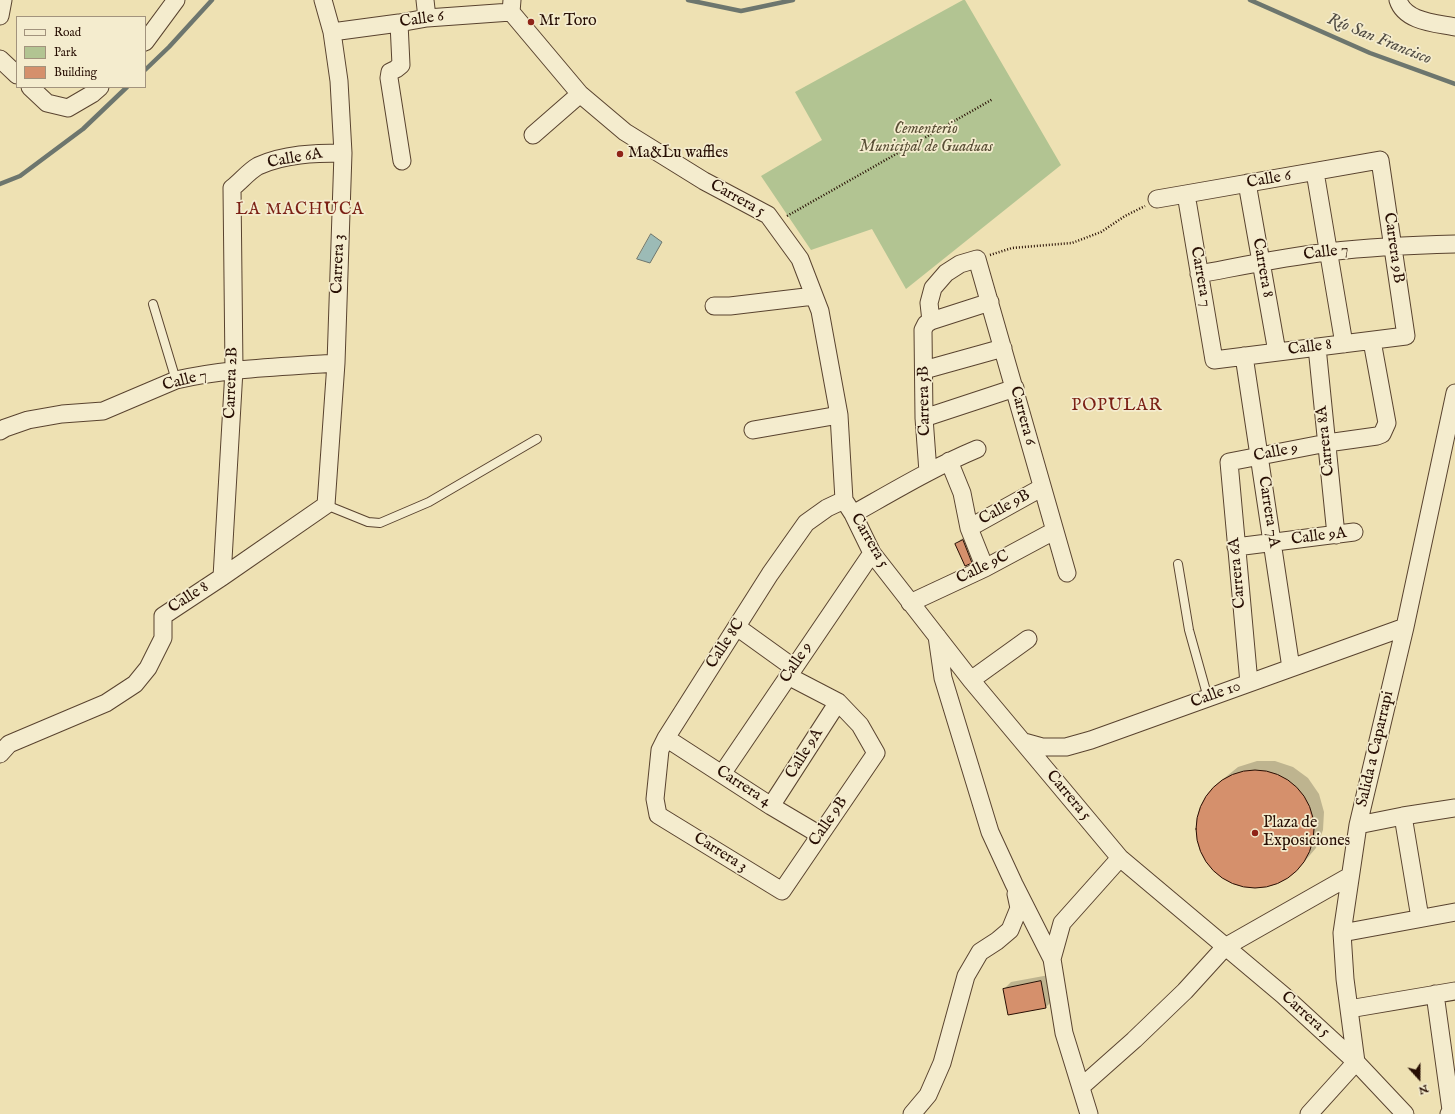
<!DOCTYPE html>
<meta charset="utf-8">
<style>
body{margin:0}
#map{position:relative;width:1455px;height:1114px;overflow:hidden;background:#eee1b3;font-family:"IM FELL English",serif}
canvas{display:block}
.legend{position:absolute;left:16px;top:16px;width:130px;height:72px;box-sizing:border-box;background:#f4ecce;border:1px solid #a2937d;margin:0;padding:5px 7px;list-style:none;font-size:12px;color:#270e03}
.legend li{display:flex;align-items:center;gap:8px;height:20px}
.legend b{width:20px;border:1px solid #a2937d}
.north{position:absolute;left:1399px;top:1058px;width:40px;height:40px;-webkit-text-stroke:3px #f4ecce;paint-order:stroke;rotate:159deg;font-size:11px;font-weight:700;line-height:16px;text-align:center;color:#270e03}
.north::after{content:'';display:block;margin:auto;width:14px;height:18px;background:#270e03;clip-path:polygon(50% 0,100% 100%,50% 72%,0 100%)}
</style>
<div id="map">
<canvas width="1455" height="1114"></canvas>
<ul class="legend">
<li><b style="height:5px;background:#f4ecce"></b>Road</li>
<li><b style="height:11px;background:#b2c492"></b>Park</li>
<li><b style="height:11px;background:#d5906c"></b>Building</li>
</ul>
<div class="north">N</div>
</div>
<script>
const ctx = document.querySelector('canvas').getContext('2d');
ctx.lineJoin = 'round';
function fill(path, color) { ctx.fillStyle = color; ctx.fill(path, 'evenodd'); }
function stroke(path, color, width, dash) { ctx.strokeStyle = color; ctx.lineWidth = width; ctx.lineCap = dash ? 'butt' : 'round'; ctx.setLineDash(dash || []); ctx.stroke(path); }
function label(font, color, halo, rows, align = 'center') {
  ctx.font = font + ' "IM FELL English",serif'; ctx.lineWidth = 3.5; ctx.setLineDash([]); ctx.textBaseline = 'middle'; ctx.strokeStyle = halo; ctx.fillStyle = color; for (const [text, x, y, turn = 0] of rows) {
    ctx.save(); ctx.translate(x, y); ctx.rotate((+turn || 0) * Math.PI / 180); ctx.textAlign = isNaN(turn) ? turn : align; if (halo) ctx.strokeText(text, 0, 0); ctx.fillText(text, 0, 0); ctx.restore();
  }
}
fill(new Path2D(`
 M963 0H965L1061 165 906 289 872 229 811 250 761 176 822 140 795 92Z`), '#b2c492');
const water = new Path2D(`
 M651 234 662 242 650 263 637 259Z`);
fill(water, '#9cbbb6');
stroke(water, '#6d766e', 1);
fill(new Path2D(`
 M968 536 976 557 972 562 956 544 961 539Z
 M1257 761H1275L1293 767 1308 778 1319 794 1324 812 1323 830 1316 848 1304 862 1294 873 1277 883 1259 887 1239 885 1221 877 1207 863 1199 845 1197 826 1201 807 1212 790 1222 780 1238 767Z
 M1049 975 1053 1000 1046 1007 1009 1014 1004 989 1011 982Z`), '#0003');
stroke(new Path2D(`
 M688 0 741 11 793 0
 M1250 0 1370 53 1455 84
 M145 70 169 47 212 0
 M0 184 20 176 83 129 127 87`), '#6d766e', 4.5);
const building = new Path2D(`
 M963 540 972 563 965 566 955 544Z
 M1196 829a59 59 0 1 1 118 0a59 59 0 1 1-118 0Z
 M1041 981 1046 1008 1008 1015 1003 989Z`);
fill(building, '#d5906c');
stroke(building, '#270e03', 1);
const lane = new Path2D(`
 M153 304 176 380
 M326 505 368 522 380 523 429 502 537 439
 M1178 564 1189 630 1208 698`);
const street = new Path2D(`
 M425 0 427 18
 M512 0 511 12 580 94 625 132 704 181 768 215 800 259 820 311 839 415 844 500 853 514 872 553 971 680 1120 858 1283 995 1356 1062 1309 1114
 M1398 0C1405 22 1436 23 1455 27
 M0 16 3 0
 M399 23 401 65 396 69 390 72 389 78 402 161
 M332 32 399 23 427 18 511 12
 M145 42 176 0
 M0 59 17 75
 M30 87 47 103 68 108 92 94 100 87
 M533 135 580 94
 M1315 172 1344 344
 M1247 183 1277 352
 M1157 199 1186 194 1380 160 1406 336 1214 360 1186 194
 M1199 274C1242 266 1284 257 1328 252 1370 247 1412 245 1455 244
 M714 306H730L814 296
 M931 321 929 303 933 288 946 273 960 264 977 259 1067 573
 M1317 347 1336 535
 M1244 356 1291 668
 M924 370 1003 348
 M924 418 1015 388
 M753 430 839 415
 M0 431 5 428 28 420 62 414 103 411 176 380C228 368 282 367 336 363
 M949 461 962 493 969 528 985 568
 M928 472 924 418 923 330 926 324 931 321 990 302
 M853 514C894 491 934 467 977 449
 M969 528 1041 488
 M1236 547 1354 532
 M222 577 234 370 232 188C240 182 249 171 258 166 284 154 315 153 343 153
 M910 603 985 568 1054 531
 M737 627 794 668
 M937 636 943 678 990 832 1014 884 1052 959 1064 1033 1089 1114
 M788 676 838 702 860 725 876 753 782 891 658 815 655 799 660 750 666 738 770 574 806 523 827 508 844 500
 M971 680 1028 639
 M1249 683 1229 462 1327 443 1377 436 1382 434 1387 423 1372 341
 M666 738 771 806 820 835
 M1024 742 1042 747H1066L1091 740 1405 627
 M0 754 9 744 106 703 135 684 148 668 163 638V616L222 577 326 505 336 363 343 153 339 81 332 32 323 0
 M722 774 872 553
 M771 806 838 702
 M1403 816 1420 918
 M1358 825 1403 816 1455 808
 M1342 933 1455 912
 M1052 959 1062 923 1120 858
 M1435 994 1451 1110 1449 1114
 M1349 1009 1455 991
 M1081 1087 1134 1040 1185 991 1225 947 1350 876
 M912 1114 928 1095 942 1063 966 976 980 952 997 941 1010 930 1019 908 1016 894
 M1405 1114 1356 1062 1345 979 1342 933 1358 825 1405 627 1455 393`);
stroke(lane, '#59432f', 10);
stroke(street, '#59432f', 19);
stroke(new Path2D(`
 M787 216 993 99
 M990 255 1012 248 1072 243 1101 232 1125 216 1145 206`), '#270e03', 2.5, [1, 2]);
stroke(lane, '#f4ecce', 8);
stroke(street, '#f4ecce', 17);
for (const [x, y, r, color] of [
 [531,22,4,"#8f2418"],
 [620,154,4,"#8f2418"],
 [1255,833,4,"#8f2418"]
]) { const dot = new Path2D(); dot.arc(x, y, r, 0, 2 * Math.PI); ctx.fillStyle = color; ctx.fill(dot); stroke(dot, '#f4ecce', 1.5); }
label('16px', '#270e03', '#f4ecce', [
 ["Calle 6",422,20,-8],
 ["Calle 6A",295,159,-10],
 ["Calle 6",1269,180,-10],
 ["Carrera 5",737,199,29],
 ["Carrera 9B",1393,248,82],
 ["Calle 7",1326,253,-7],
 ["Carrera 3",339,264,-88],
 ["Carrera 8",1262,268,80],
 ["Carrera 7",1200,277,80],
 ["Calle 8",1310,348,-7],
 ["Calle 7",185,381,-14],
 ["Carrera 2B",232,383,-88],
 ["Carrera 5B",925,401,-91],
 ["Carrera 6",1022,416,75],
 ["Carrera 8A",1326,441,-96],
 ["Calle 9",1276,453,-11],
 ["Calle 9B",1005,508,-29],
 ["Carrera 7A",1268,512,81],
 ["Calle 9A",1319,537,-7],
 ["Carrera 5",869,541,60],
 ["Calle 9C",983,568,-26],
 ["Carrera 6A",1238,573,-95],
 ["Calle 8",189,598,-33],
 ["Calle 8C",726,644,-57],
 ["Calle 9",797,663,-56],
 ["Calle 10",1216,695,-20],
 ["Salida a Caparrapi",1376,749,-77],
 ["Calle 9A",805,754,-58],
 ["Carrera 4",743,787,33],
 ["Carrera 5",1068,796,50],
 ["Calle 9B",829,822,-56],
 ["Carrera 3",720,853,32],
 ["Carrera 5",1305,1015,42]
]);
label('16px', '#270e03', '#f4ecce', [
 ["Mr Toro",539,22],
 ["Ma&Lu waffles",628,154],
 ["Plaza de",1263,824],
 ["Exposiciones",1263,842]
], 'left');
label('italic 16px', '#584e35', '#f4ecce', [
 ["Cementerio",926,130],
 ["Municipal de Guaduas",926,148]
]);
label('italic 17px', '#504b42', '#f4ecce', [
 ["Río San Francisco",1379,40,22]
]);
ctx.letterSpacing = '1px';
label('17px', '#7a1f14', '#f4ecce', [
 ["LA MACHUCA",300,211],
 ["POPULAR",1117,407]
]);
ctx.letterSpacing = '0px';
</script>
